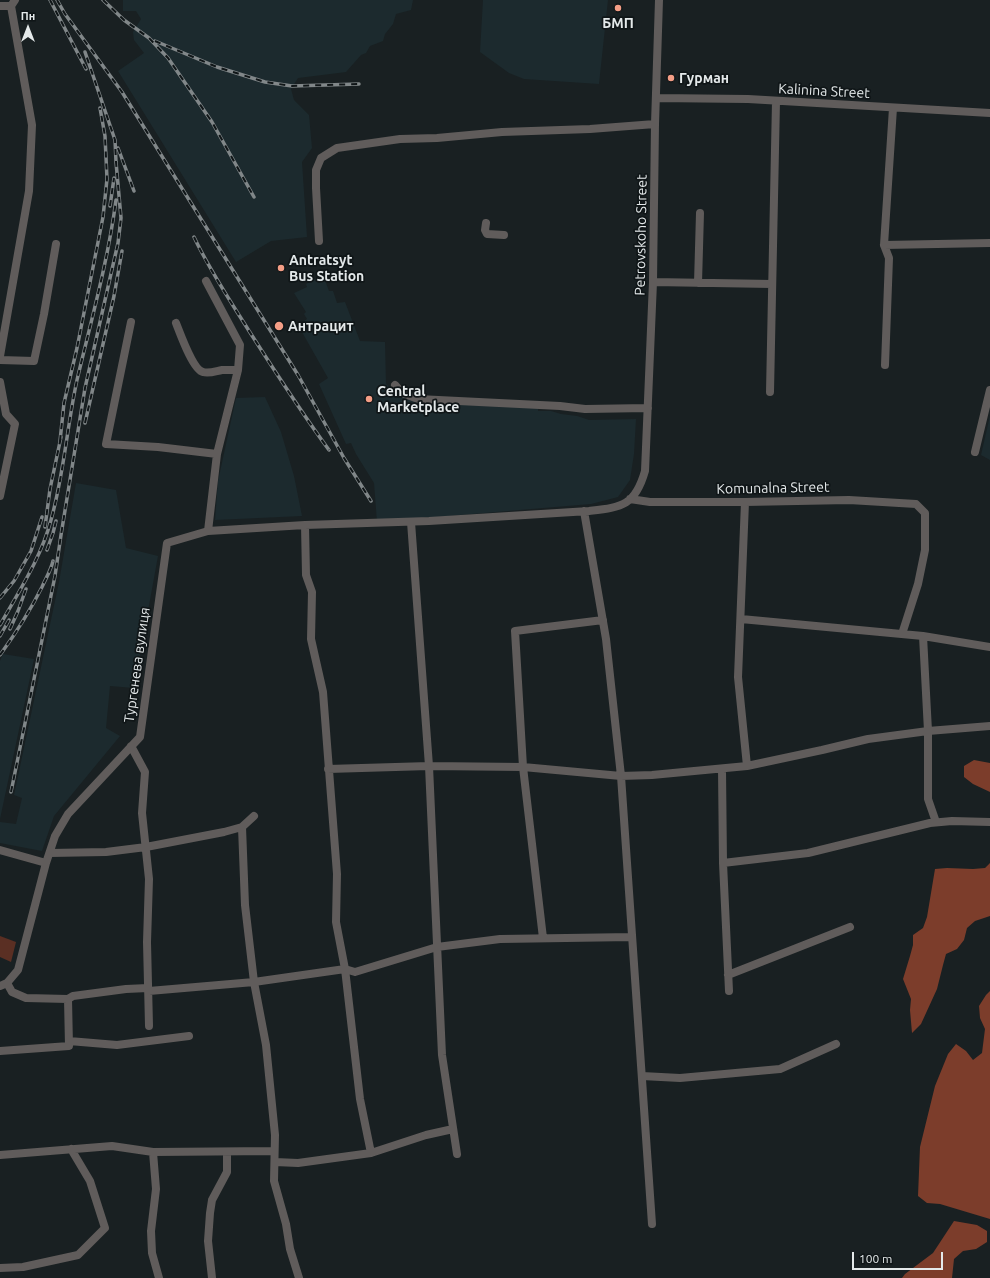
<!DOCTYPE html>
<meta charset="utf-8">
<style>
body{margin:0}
#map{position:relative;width:990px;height:1278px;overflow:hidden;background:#192022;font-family:Ubuntu,sans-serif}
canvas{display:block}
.north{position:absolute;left:8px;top:8px;width:40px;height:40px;-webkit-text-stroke:3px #101618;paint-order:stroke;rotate:0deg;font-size:11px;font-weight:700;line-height:16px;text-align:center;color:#e4e9ea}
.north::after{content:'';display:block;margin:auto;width:14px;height:18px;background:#e4e9ea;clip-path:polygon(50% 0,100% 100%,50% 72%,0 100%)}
.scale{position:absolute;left:852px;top:1252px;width:91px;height:18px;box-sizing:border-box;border:2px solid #e4e9ea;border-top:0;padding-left:5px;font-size:12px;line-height:14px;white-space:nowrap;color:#e4e9ea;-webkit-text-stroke:3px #101618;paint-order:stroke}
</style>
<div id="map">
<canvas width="990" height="1278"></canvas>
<div class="north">Пн</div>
<div class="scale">100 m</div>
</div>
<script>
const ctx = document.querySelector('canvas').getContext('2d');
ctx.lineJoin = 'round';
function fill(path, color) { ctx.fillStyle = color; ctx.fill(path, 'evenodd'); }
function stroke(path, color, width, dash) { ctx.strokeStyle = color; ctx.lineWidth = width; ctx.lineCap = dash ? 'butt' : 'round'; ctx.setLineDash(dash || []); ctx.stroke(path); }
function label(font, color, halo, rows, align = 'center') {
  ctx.font = font + ' Ubuntu,sans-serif'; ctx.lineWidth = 3.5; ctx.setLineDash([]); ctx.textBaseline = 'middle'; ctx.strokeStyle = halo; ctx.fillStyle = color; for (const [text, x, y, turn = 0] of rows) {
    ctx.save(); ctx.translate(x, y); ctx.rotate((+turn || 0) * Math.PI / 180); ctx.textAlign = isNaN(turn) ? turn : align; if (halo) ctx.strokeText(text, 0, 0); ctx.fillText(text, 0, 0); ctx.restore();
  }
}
fill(new Path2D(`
 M123 0H413L411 10 396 14 393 24 385 34 383 41 370 46 366 53 361 55 346 72 298 78 291 89 294 100 309 115 312 148 302 162 307 237 271 241 236 262 118 71 144 53 134 40 133 32 141 19 136 11H123Z
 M483 0H608L599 84 524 79 509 73 480 52Z
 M323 275 329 291H333L337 303 345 302 360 341 385 342 386 384 401 395 451 401V405L496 404 538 408V411H551L561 414 577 416 589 420 636 419 634 454 630 480 618 497 591 504 377 522 374 483 356 454 351 443 346 444 319 384 328 378 298 325 307 319 304 314 306 312 294 293 307 287 306 284 316 278Z
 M265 397 281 432 294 476 302 516 215 520 218 481 236 398Z
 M990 416V460L981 455Z
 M76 483 116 490 126 548 158 556 134 688 110 686 106 728 120 736 54 816 42 851 0 843V822L16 824 22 798 14 795 59 582Z
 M3 654 34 659 0 819V661Z`), '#1c2a2e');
fill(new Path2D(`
 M0 936 16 942 11 962 0 957Z`), '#5a2f23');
fill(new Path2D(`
 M974 760 990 763V792L973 784 964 777V766Z
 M990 863V916L975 921 967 928 964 940 957 949 946 954 943 965 937 989 921 1024 912 1033 910 1010 911 999 903 979 910 956 913 945V935L923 928 927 917 935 869 947 868 973 869 985 868Z
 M990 991V1219L940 1204 927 1203 918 1196 920 1147 935 1086 948 1054 956 1044 966 1051 973 1060 982 1053 985 1029 980 1018 979 1006 986 995Z
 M954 1221 977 1225 987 1231V1242L976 1249 963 1251 954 1259 952 1278H902L905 1274 933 1253Z`), '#7c3d2b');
stroke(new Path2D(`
 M0 6H11
 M656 98 748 99 990 113
 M893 108 884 245 990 243
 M486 223 485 230 487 234 504 235
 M319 241 316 188V170L321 158 337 148 400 139 437 138 502 132 590 129 655 124
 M884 245 889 258 885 365
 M206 281 240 345 238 370 217 454 208 531
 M653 282 772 284
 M698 283 700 213
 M131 322 106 444 158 447 217 454
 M176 323C180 333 193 370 203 372 209 374 216 371 222 370 227 370 232 370 238 370
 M0 356 29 191 32 125 11 6 15 0
 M0 360 34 361 44 314 56 244
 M0 382 6 414 15 424 0 496
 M395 385 402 393 418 399 560 406 585 409 648 408
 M770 392 776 101
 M975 452 990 390
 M630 499 650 502H745L849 500 916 504 925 513V550L918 584 902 634
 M745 502 738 677 747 766
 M584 511 606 639 621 776 652 1224
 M411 522 429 766 442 1055 457 1154
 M305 525 306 575 312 592 311 639 323 692 337 874 336 922 345 969 360 1099 371 1153
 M741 619 923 636 990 647
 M923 636 928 731V799L936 822
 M131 746 145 772 142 813 149 879 147 942 149 1026
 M328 769 429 766 523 767 621 776 652 775 747 766 822 750 868 739 928 731 990 726
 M722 769 723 863 729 991
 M242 827 245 905 254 982 266 1045 275 1135 274 1181 286 1224 290 1249 299 1278
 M0 850 46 863
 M50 853 106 852 146 847 224 832 242 827 254 816
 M723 863 808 853 930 823 952 821 990 822
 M543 938 523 767 515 631 603 620
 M728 975 850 927
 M7 983 12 992 26 998 68 999 73 996 126 989 148 988
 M0 986 7 983 18 970 46 863 55 836 68 814 140 737 167 543 208 531 305 525 429 521 589 511C622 507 635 506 645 471L653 282 655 124 659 0
 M149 991 254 982 345 969 355 972 437 947 500 939 632 937
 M69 1041 117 1045 189 1036
 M0 1051 69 1046 68 999
 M642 1076 680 1078 780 1069 836 1044
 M153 1152 156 1189 151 1231 152 1253 159 1278
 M0 1155 112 1146 153 1152 274 1151
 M275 1162 298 1163 371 1153 426 1135 453 1129
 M0 1268 23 1267 78 1255 105 1228 90 1181 71 1149
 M212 1278 208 1241 210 1213 212 1200 227 1172V1152`), '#605c5b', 8);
const rail = new Path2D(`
 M50 0 86 69
 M57 0 65 14 122 92 298 375 344 458 371 501
 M103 0 124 20 149 38 168 58 212 122 254 197
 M155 41 217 67 265 82 292 86 359 84
 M118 148 134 191
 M110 206 114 178
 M194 237C210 271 231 302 251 334 276 373 301 412 329 450
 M85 423 114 296 122 251
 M60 441 64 403 77 348 103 217 107 179 105 136 100 108
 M45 527 50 489 61 437
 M47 550 53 533 56 521
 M0 598 14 581 31 551 42 517
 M0 625C19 591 41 558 51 520 64 474 67 426 77 380 91 321 108 261 116 200
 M10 629 18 611 26 589
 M0 636 9 620
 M0 655C16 633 30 611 42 587 46 578 51 570 53 561
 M11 792 55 576 61 535 85 388 118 243 121 218 116 162 115 140 85 52`);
stroke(rail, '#818789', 3.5);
stroke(rail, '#101618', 2, [6]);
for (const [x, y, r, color] of [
 [618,8,4,"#f49e86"],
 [671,78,4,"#f49e86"],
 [281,268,4,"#f49e86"],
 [279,326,5,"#f49e86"],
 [369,399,4,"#f49e86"]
]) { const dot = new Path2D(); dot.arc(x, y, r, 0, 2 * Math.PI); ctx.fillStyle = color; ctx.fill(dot); stroke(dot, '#101618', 1.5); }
label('bold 14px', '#e4e9ea', '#101618', [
 ["БМП",618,23,"center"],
 ["Гурман",679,78],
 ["Antratsyt",289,260],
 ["Bus Station",289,276],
 ["Антрацит",288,326],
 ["Central",377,391],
 ["Marketplace",377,407]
], 'left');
label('14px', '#e4e9ea', '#101618', [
 ["Kalinina Street",824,91,3],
 ["Petrovskoho Street",641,235,-89],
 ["Komunalna Street",773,488,-1],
 ["Тургенева вулиця",137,665,-82]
]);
</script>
